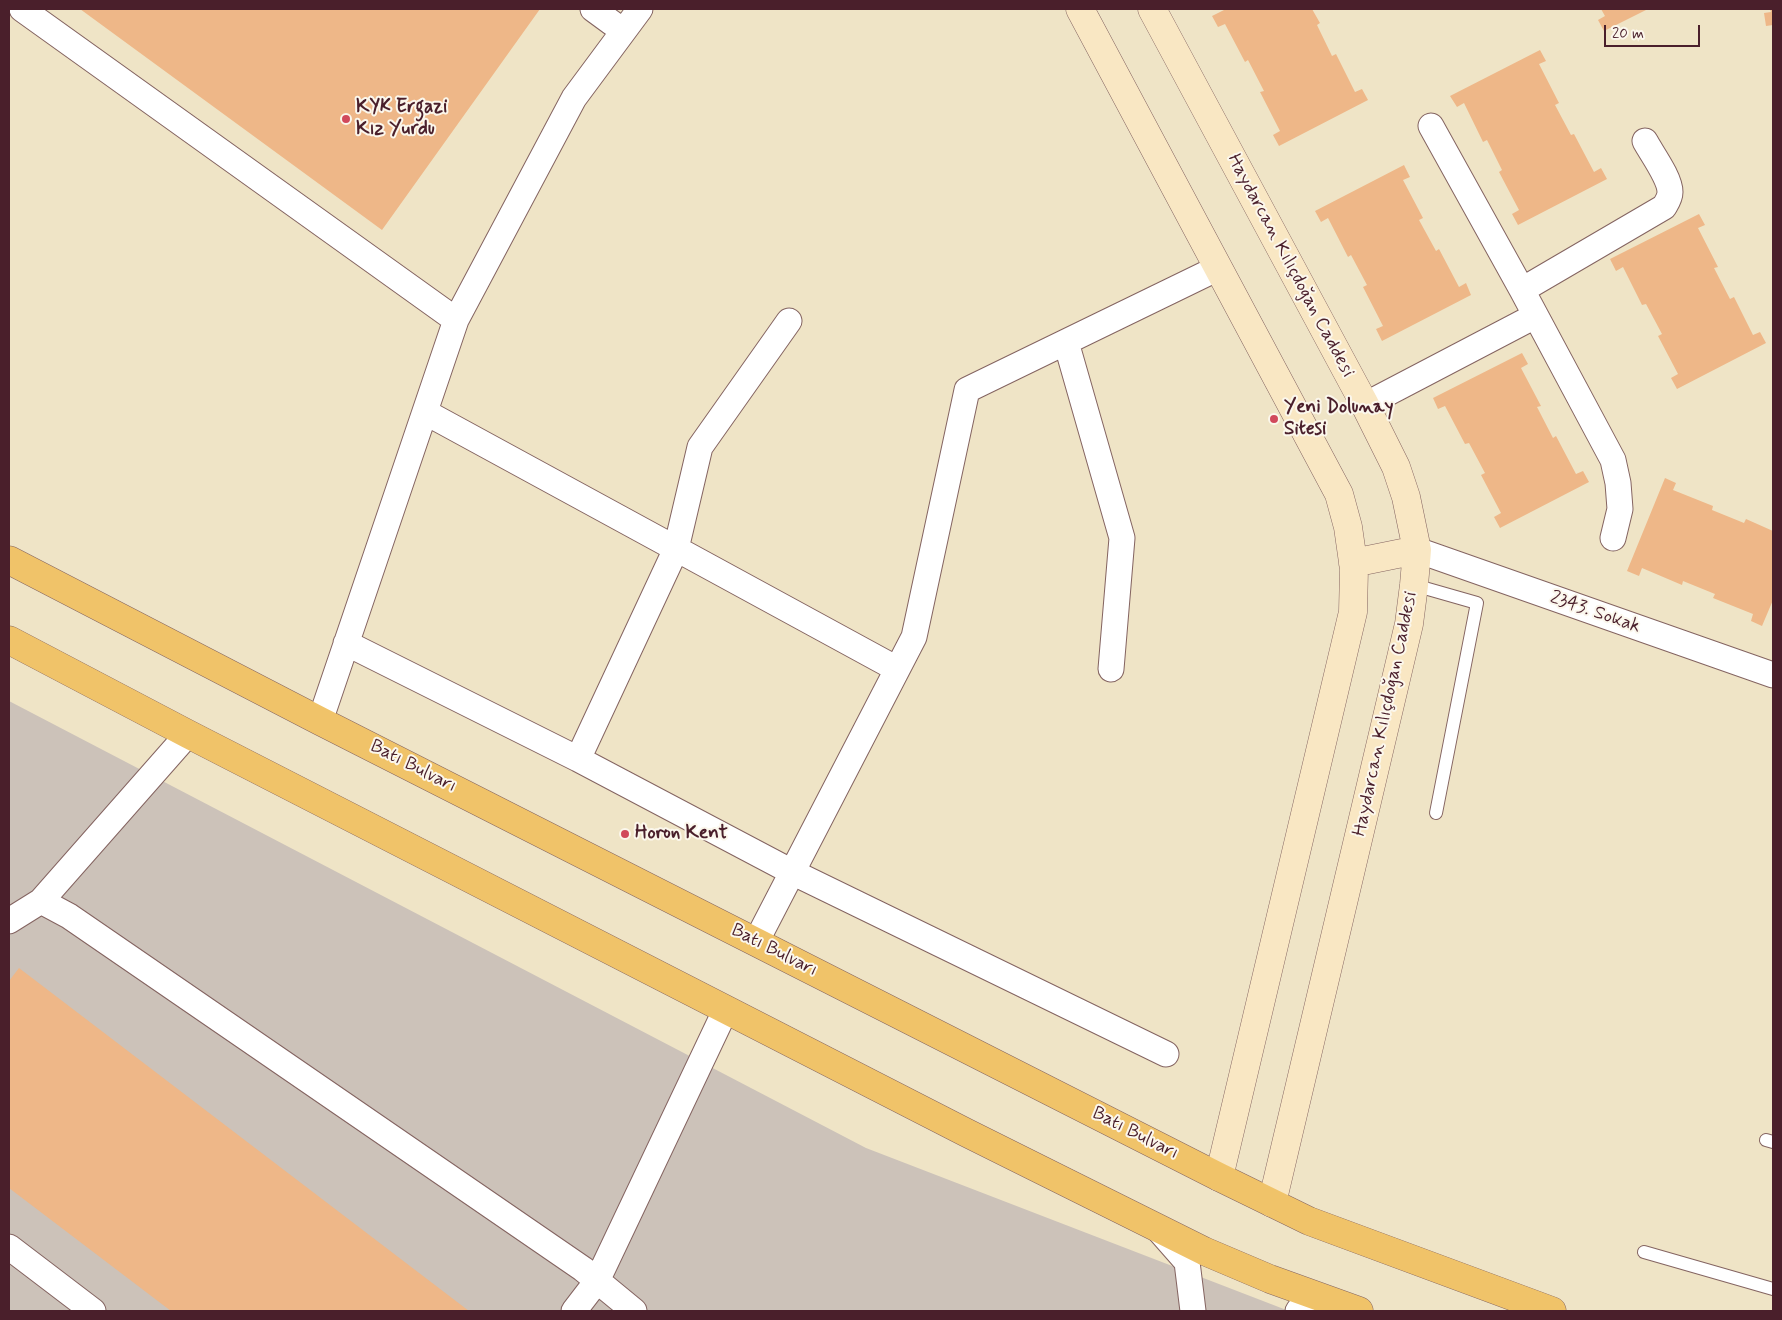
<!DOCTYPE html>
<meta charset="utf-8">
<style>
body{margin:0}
#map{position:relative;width:1782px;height:1320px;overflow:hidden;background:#efe4c6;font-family:Mynerve,sans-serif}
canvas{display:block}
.frame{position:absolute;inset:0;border:10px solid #4a1f2b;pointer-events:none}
.scale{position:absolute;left:1604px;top:25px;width:96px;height:22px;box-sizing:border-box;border:2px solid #4a1f2b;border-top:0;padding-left:6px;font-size:15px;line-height:18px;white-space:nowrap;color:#4a1f2b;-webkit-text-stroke:4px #fbf7ec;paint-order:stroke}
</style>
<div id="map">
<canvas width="1782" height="1320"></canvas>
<div class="frame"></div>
<div class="scale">20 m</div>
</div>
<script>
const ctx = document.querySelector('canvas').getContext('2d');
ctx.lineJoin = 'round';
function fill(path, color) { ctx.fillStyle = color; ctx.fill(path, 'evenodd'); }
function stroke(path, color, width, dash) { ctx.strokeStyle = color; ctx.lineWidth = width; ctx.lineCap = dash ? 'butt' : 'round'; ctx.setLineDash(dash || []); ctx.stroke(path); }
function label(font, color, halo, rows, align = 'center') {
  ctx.font = font + ' Mynerve,sans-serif'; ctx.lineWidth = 4; ctx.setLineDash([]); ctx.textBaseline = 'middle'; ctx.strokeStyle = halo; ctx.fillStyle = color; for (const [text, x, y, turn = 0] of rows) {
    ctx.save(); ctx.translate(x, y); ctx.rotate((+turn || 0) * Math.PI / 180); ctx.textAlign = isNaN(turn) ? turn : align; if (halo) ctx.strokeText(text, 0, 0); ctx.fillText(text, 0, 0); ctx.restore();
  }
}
fill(new Path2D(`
 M9 701 866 1148 1289 1311H9Z`), '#ccc2b9');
fill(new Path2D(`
 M80 9H540L382 230Z
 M1226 9H1312L1320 23 1317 25 1332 56 1336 54 1355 92 1362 89 1368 100 1279 146 1273 135 1280 131 1260 92 1264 91 1248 60 1245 62 1225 24 1218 27 1212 16Z
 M1601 9H1648L1604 31 1598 20 1605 16Z
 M1770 9H1773V25L1766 26 1764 13 1771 12Z
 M1540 50 1546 61 1539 64 1559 103 1555 105 1571 135 1574 134 1594 172 1601 168 1607 179 1518 225 1512 214 1519 210 1499 172 1502 170 1487 140 1483 142 1464 103 1457 107 1450 96Z
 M1404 165 1410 177 1403 180 1423 218 1419 220 1436 251 1439 249 1459 287 1466 283 1471 295 1382 341 1376 329 1383 326 1363 287 1367 285 1351 255 1348 257 1328 218 1321 222 1315 211Z
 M1699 214 1705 225 1698 228 1718 267 1714 268 1730 299 1734 297 1753 335 1760 332 1766 343 1677 389 1671 378 1678 374 1658 336 1662 334 1646 304 1642 305 1623 267 1616 271 1610 259Z
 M1522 353 1528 364 1521 368 1541 406 1537 407 1553 438 1556 436 1576 474 1583 471 1589 482 1500 528 1494 517 1501 513 1481 475 1485 473 1469 443 1465 444 1445 406 1438 409 1433 398Z
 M1665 478 1676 483 1673 490 1713 506 1712 510 1744 523 1746 519 1773 531V600L1762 626 1751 621 1753 614 1713 598 1715 594 1683 581 1682 585 1642 568 1639 576 1627 571Z
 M19 968 469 1311H171L9 1188V981Z`), '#eeb788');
const service = new Path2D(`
 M1414 585 1477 603 1436 813
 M1766 1140 1773 1142
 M1644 1252 1773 1289`);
const minor = new Path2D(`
 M22 9 456 320 320 721
 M593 9 623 31
 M1431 126 1522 290 1613 460 1618 483 1620 509 1613 538
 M1522 290 1664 207C1667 202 1670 198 1670 192 1670 178 1652 154 1645 141
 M456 320 574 98 640 9
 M1066 342 1122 538 1111 669
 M1365 405 1535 316
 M425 412 897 669
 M1417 550 1773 675
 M346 643 578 759 792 872 1166 1054
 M188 734 41 901 69 916 583 1269 634 1311
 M578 759 676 549 700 447 789 321
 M9 921 41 901
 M756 942 914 637 967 390 1218 268
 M1158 1229 1187 1262 1193 1311
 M9 1247 93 1311
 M574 1311 597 1281 726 1009
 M1298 1311 1310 1295`);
const secondary = new Path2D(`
 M1080 9 1339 494 1348 527 1354 569 1353 612 1219 1177
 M1152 9 1365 405 1396 467 1406 497 1417 550 1414 585 1409 624 1272 1203
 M1353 563 1417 550`);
const primary = new Path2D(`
 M9 560 320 721 1219 1177 1309 1221 1552 1311
 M9 640 188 734 967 1133 1204 1251 1270 1279 1359 1311`);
stroke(service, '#846461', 14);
stroke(minor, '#846461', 27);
stroke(secondary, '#846461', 29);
stroke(primary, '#846461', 29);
stroke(service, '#fff', 12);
stroke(minor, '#fff', 25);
stroke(secondary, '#f9e7c3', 28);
stroke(primary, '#f0c369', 28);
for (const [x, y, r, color] of [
 [346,119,5,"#d1495b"],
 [1274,419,5,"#d1495b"],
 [625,834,5,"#d1495b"]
]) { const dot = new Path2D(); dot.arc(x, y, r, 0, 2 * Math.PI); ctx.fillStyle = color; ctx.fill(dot); stroke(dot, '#fbf7ec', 2); }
label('bold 19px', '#4a1f2b', '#fbf7ec', [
 ["KYK Ergazi",356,108],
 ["Kız Yurdu",356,130],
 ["Yeni Dolunay",1284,408],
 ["Sitesi",1284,430],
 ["Horon Kent",635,834]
], 'left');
label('19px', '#4a1f2b', '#fbf7ec', [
 ["Haydarcan Kılıçdoğan Caddesi",1290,266,62],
 ["2343. Sokak",1595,613,19],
 ["Haydarcan Kılıçdoğan Caddesi",1386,714,-78],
 ["Batı Bulvarı",413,767,27],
 ["Batı Bulvarı",774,951,27],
 ["Batı Bulvarı",1135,1134,27]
]);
</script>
